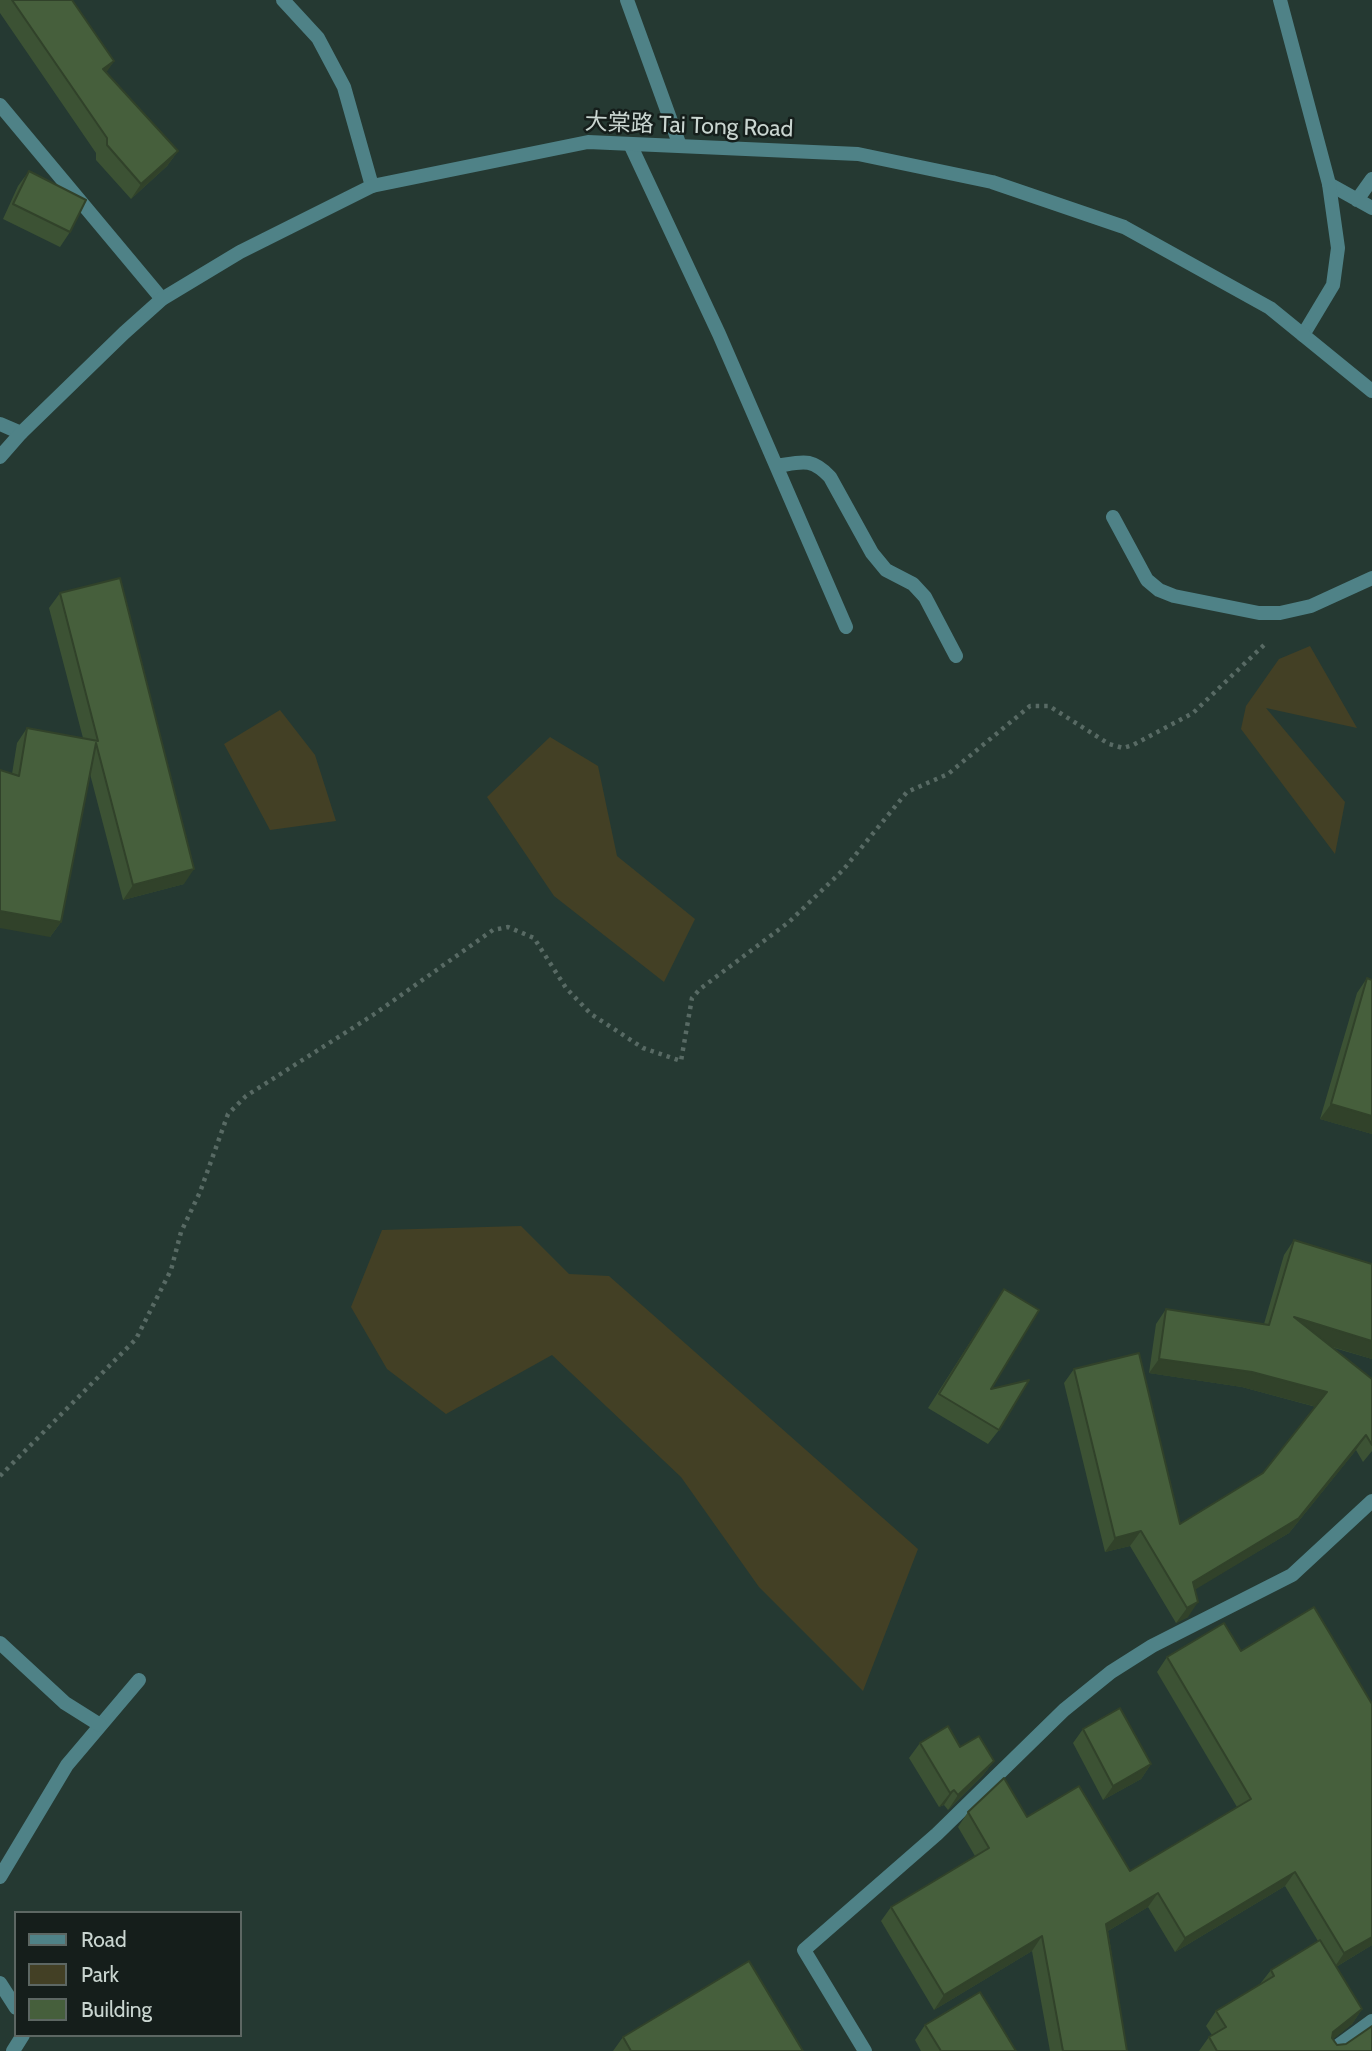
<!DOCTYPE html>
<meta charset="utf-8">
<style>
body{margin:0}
#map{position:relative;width:1372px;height:2051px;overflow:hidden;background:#253932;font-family:Cabin,sans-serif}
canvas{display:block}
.legend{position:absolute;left:14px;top:1911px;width:228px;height:126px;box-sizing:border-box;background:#151e1b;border:2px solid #5d6763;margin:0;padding:9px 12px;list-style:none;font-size:21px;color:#c9d5d0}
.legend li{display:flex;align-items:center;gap:14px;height:35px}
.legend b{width:35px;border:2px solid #5d6763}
</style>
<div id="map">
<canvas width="1372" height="2051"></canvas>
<ul class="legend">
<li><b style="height:9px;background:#4f8287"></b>Road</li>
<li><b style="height:19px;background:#434025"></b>Park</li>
<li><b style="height:19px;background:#465f3c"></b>Building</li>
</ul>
</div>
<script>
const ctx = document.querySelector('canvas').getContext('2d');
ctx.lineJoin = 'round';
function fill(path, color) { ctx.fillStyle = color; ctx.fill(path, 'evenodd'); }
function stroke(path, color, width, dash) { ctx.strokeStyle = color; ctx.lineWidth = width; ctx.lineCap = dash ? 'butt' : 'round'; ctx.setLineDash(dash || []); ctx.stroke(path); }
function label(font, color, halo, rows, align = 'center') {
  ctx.font = font + ' Cabin,"Noto Sans TC",sans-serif'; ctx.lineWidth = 5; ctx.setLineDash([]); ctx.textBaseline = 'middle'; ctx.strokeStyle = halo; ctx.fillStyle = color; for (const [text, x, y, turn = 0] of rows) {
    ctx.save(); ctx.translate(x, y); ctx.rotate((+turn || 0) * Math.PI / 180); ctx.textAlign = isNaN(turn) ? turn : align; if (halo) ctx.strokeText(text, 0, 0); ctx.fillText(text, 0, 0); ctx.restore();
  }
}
fill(new Path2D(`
 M1310 646 1357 728 1266 708 1345 802 1335 854 1241 729 1246 706 1279 659Z
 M280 710 315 755 336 821 270 830 224 744Z
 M550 737 598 766 617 856 695 919 664 982 554 896 487 797Z
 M521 1226 569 1274 609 1276 918 1549 863 1691 759 1587 681 1477 552 1355 446 1414 387 1369 351 1307 382 1230Z`), '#434025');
stroke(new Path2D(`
 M0 1476 136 1339 171 1270 181 1232 200 1192 228 1114 246 1096 373 1015 493 930 508 927 534 938 566 988 591 1014 643 1048 681 1061 692 998 700 989 789 922 843 870 907 792 948 774 1030 706H1049L1109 744 1123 748 1133 745 1193 713 1265 644`), '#586a64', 4.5, [3.5, 5]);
stroke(new Path2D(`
 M627 0 680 146
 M0 105 162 299
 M1329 184 1372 208
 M1357 200 1372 179
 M0 1877 67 1765 139 1680
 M0 1983 16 2008
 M13 2051 23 2035
 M865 2051 804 1950 937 1834 1064 1710 1111 1672 1152 1646 1292 1575 1372 1501`), '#4f8287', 14);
stroke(new Path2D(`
 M283 0 318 38 344 87 372 186
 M1280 0 1329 184 1338 248 1333 285 1303 335
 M630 144 719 334 846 627
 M0 424 21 433
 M777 466C802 462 811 457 830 477L872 553 886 570 913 584 925 597 956 656
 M1113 517 1147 580 1159 590 1174 596 1259 613H1280L1311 606 1372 578
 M0 1643 65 1703 100 1725
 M1331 2051 1372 2021`), '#4f8287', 14);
stroke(new Path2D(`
 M0 457 21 433 124 333 162 299 240 252 372 186 588 142 858 154 992 182 1124 227 1270 308 1372 391`), '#4f8287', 14);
fill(new Path2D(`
 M0 0H72L114 61 106 72 178 151 167 166 131 199 96 160V153L0 13Z
 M29 171 70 232 60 247 3 219 18 186Z
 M60 593 184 884 123 900 90 774 61 922 50 937 12 774 17 743 27 728 83 738 49 608Z
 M1367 978 1372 980V1134L1320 1119 1357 993Z
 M1294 1240 1372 1264V1359L1331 1347 1372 1379V1451L1363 1462 1356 1450 1289 1533 1195 1589 1188 1617 1176 1623 1130 1546 1105 1552 1064 1383 1074 1369 1180 1524 1263 1473 1316 1407 1242 1387 1149 1373 1156 1324 1166 1309 1264 1324 1284 1255Z
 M1004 1289 991 1389 999 1430 988 1444 928 1408Z
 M1241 1651 1372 1704V1945L1336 1967 1362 2009 1352 2024 1333 2039 1337 2045 1372 2051H1199L1209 2037 1212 2035 1206 2026 1216 2011 1260 1984 1271 1970 1318 1941 1285 1886 1175 1952 1148 1907 1108 1931 1127 2051H1050L1032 1951 934 2010 881 1921 891 1907 975 1856 958 1827 968 1812 1027 1817 1130 1871 1237 1807 1157 1672 1167 1657Z
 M1083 1729 1151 1764 1141 1779 1103 1800 1073 1743Z
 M920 1743 960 1747 994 1761 983 1775 948 1810 944 1805 939 1807 909 1758Z
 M925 2025 1016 2051H921L915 2040Z
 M623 2037 803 2051H613Z`), '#3c5234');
fill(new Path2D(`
 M114 61 104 76 103 69Z
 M178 151 167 166 131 199 141 184Z
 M194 869 184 884 123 900 133 885Z
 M0 911 61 922 50 937 0 928Z
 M1331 1104 1372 1116V1134L1320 1119Z
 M1294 1317 1372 1341V1359L1284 1332Z
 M1159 1359 1252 1372 1327 1392 1317 1407 1242 1387 1149 1373Z
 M1366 1435 1356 1450 1289 1533 1183 1597 1193 1582Z
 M1141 1531 1130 1546 1105 1552 1115 1538Z
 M1198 1602 1188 1617 1176 1623 1187 1608Z
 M994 1761 983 1775 948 1810 958 1795Z
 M1151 1764 1141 1779 1103 1800 1113 1786Z
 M954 1790 944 1805 939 1807 950 1793Z
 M1295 1872 1285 1886 1175 1952 1185 1938Z
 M1158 1893 1148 1907 1096 1938 1106 1924Z
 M1042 1936 1032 1951 934 2010 944 1995Z
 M1372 1937V1945L1334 1968 1344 1953Z
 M1362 2009 1352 2024 1323 2047 1333 2032Z`), '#31422a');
const building = new Path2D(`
 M12 0H72L114 61 103 69 178 151 141 184 107 145V138Z
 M29 171 86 200 70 232 13 204Z
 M120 578 194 869 133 885 96 743 61 922 0 911V770L19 776 27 728 98 741 60 593Z
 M1367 978 1372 980V1116L1331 1104Z
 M1294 1240 1372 1264V1341L1294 1317 1372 1379V1445L1366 1435 1299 1518 1193 1582 1198 1602 1187 1608 1141 1531 1115 1538 1074 1369 1139 1353 1180 1524 1263 1473 1327 1392 1252 1372 1159 1359 1166 1309 1269 1325Z
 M1004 1289 1039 1310 991 1389 1029 1380 999 1430 939 1394Z
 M1314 1607 1372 1704V1937L1344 1953 1295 1872 1185 1938 1158 1893 1106 1924 1127 2051H1063L1042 1936 944 1995 891 1907 989 1848 968 1812 1004 1778 1027 1817 1079 1786 1130 1871 1251 1799 1167 1657 1224 1623 1241 1651Z
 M1120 1708 1151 1764 1113 1786 1083 1729Z
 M948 1726 960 1747 979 1736 994 1761 958 1795 954 1790 950 1793 920 1743Z
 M1320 1940 1362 2009 1333 2032 1332 2038 1337 2045 1346 2044 1372 2026V2051H1217L1209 2037 1226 2027 1216 2011 1274 1976 1271 1970Z
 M749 1961 803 2051H631L623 2037Z
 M980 1992 1016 2051H941L925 2025Z`);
fill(building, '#465f3c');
stroke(building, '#31422a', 2);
label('23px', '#c9d5d0', '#151e1b', [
 ["大棠路 Tai Tong Road",689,126,2]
]);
</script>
